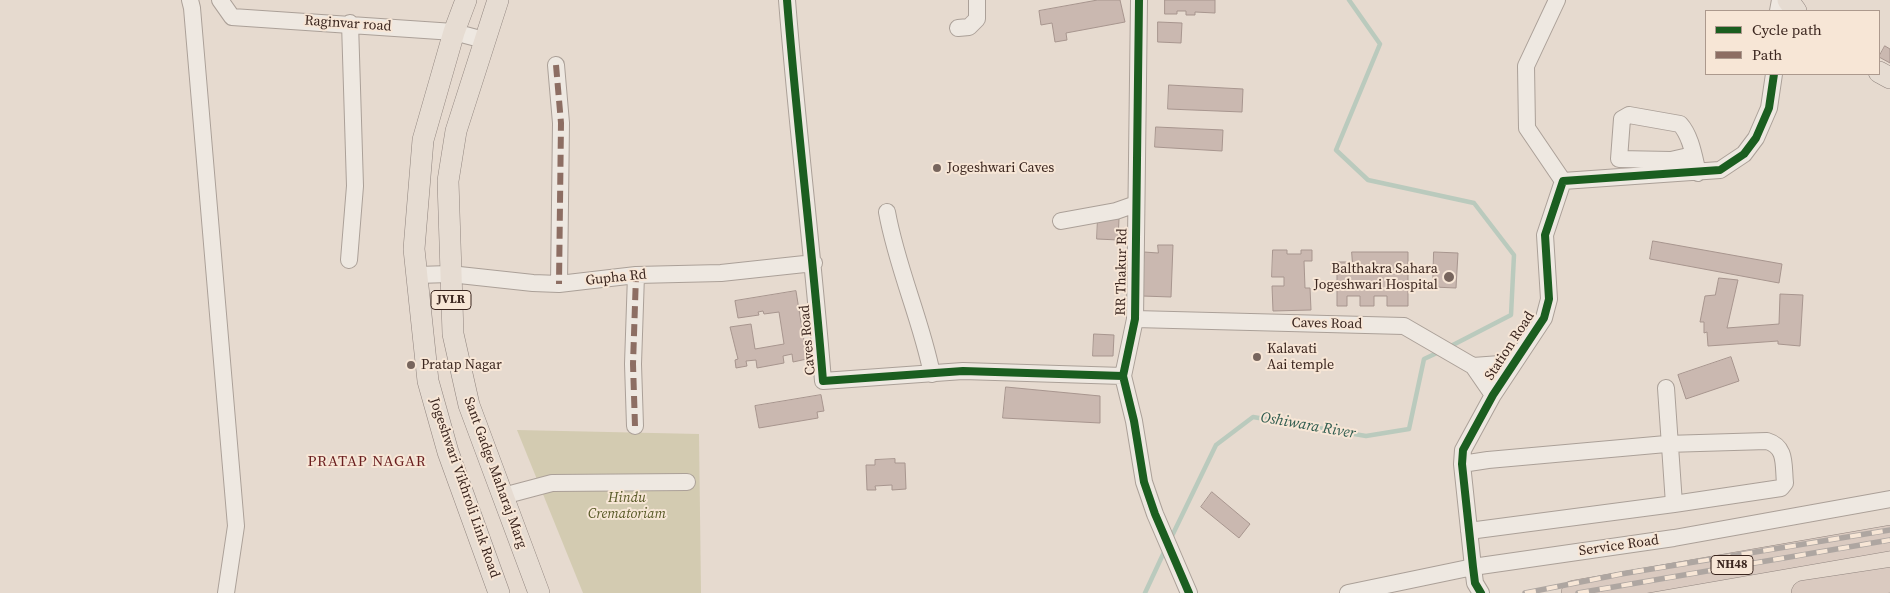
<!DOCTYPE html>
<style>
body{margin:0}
#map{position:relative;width:1890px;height:593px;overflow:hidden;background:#e6dacf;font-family:"Source Serif 4",serif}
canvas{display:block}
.legend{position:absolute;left:1705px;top:10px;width:175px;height:65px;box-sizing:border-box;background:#f7e6d6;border:1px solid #ac998d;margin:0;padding:6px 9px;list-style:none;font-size:15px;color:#3b261f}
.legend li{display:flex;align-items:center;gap:10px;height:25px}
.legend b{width:25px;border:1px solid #ac998d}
</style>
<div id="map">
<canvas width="1890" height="593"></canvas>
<ul class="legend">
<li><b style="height:6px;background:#1b5e20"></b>Cycle path</li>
<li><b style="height:6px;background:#8d6e63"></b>Path</li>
</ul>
</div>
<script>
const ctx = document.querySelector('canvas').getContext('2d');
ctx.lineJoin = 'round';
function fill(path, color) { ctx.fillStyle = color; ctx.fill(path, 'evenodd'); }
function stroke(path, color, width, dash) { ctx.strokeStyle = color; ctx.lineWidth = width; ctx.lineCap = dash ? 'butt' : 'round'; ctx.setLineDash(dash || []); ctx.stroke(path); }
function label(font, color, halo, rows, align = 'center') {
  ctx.font = font + ' "Source Serif 4",serif'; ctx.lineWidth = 4; ctx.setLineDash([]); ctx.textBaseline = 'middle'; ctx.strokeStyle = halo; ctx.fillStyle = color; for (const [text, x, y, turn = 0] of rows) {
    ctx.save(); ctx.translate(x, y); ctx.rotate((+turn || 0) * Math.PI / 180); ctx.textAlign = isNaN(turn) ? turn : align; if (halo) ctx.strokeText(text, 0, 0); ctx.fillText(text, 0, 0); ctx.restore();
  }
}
fill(new Path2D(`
 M517 430 699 434 701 593H583Z`), '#d3cbb1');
stroke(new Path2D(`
 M1349 0 1380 44 1336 150 1368 180 1474 203 1514 255 1511 315 1449 347
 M1171 538 1216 445 1253 417 1366 436 1409 429 1424 359 1439 352
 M1145 593 1165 550`), '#bacabd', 4.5);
const building = new Path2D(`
 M1098 0H1120L1125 22 1066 33 1067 40 1055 42 1052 23 1041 25 1039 11Z
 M1165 0H1215V13L1195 12V15H1186V11H1177V14H1165Z
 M1158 22 1182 23 1181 43 1158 42Z
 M1885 46 1890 49V63L1879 57Z
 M1169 85 1243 89 1242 112 1168 109Z
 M1156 127 1223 130 1222 151 1155 147Z
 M1098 217 1119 219 1118 240 1097 239Z
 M1653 241 1782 264 1779 283 1650 259Z
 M1158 245H1173L1171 297 1142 296 1144 252 1158 253Z
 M1273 250H1287V254H1301V250H1312V261H1304L1305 288H1310L1311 310 1273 311 1272 286H1284V277H1272Z
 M1352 252H1408V306H1387V296H1374V306H1360V296H1347V306H1337V262H1352Z
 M1434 252 1458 253 1456 288 1433 287Z
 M1719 278 1738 280 1727 328 1779 324 1780 294 1803 295 1800 346 1778 344V341L1708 346 1707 332 1704 333V322H1700L1705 296 1715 295Z
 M796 291 807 359 793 362 792 354 783 356 784 363 757 368 756 360 746 361 747 366 736 368 735 360 738 359 730 327 751 324 755 349 784 344 779 312 764 314 763 311 758 312 759 315 738 318 735 301Z
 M1094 334 1114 335 1113 356H1093Z
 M1731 357 1739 381 1686 399 1678 375Z
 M1006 387 1100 396V423L1003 418Z
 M821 395 824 411 817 412 818 418 759 428 755 406Z
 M895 459V463H905L906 489 892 490V485L875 486 876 490H867L866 465H875V460Z
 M1212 492 1250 524 1239 538 1201 507Z`);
fill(building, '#cab8b0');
stroke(building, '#a7958e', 1);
const minor = new Path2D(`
 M190 0 192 8 236 526 226 593
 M220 0 232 17 454 32 484 40
 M787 0C797 127 813 254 823 381L963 371 1123 376
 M1139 0 1135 319 1123 376 1134 421 1144 482 1155 514 1189 593
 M1557 0 1526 66 1527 128 1563 181
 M1778 11 1780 0
 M958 28 969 27 977 19V0
 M556 65 561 123 559 284
 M1693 155 1671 160 1619 159 1622 119 1629 115 1680 124C1691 136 1694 157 1698 173
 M887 212C897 268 921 319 932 374
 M1061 221 1116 211 1136 204
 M349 260 355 186 350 23
 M417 275 450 274 533 283 559 284 636 275 721 273 814 263
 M1135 319 1404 326 1473 366 1493 395
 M1473 366 1514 363
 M635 426 633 364 636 275
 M1462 464 1488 460 1666 444 1767 441C1787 447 1783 465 1785 483L1781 488 1674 504
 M503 496 552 483 687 482
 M1469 531 1674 504 1666 388
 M1348 593 1473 567 1674 538 1890 499
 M1481 593 1475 583 1473 567 1462 464 1463 450 1493 395 1544 318 1549 299 1545 235 1563 181 1720 170 1744 154 1756 138 1769 108 1774 74`);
const major = new Path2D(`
 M466 0 454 32 423 140 414 249 428 381 448 452 499 593
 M498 0 456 131 448 181 453 334 469 405 539 593
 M1788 0 1796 11
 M1879 72 1890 78`);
const highway = new Path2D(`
 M1574 593 1890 538
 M1804 593 1890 580`);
stroke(minor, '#aba098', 18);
stroke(major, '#91857f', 22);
stroke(highway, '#91857f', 26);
stroke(minor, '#eee8e1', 16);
stroke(major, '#e6dcd2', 21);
stroke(highway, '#dacac0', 25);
const rail = new Path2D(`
 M1525 593 1621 574 1890 530
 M1578 593 1890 540`);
stroke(rail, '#aea6a1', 5.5);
stroke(rail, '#f7e6d6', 4, [11]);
stroke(new Path2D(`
 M556 65 561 123 559 284
 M635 426 633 364 636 275`), '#8d6e63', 6, [12, 6]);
stroke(new Path2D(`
 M787 0C797 127 813 254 823 381L963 371 1123 376
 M1139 0 1135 319 1123 376 1134 421 1144 482 1155 514 1189 593
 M1481 593 1475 583 1473 567 1462 464 1463 450 1493 395 1544 318 1549 299 1545 235 1563 181 1720 170 1744 154 1756 138 1769 108 1774 74`), '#1b5e20', 8);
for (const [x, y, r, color] of [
 [937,168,5,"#77655d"],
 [1449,277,6,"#77655d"],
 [1257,357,5,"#77655d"],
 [411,365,5,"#77655d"]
]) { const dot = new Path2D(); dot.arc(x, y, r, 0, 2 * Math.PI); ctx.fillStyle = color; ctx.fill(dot); stroke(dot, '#f7e6d6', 2); }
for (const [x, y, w] of [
 [451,300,40],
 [1732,565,42]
]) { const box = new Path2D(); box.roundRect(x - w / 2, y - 9.5, w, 19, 4); ctx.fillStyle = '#f7e6d6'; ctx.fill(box); stroke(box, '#3b261f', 1); }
label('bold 12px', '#3b261f', null, [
 ["JVLR",451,300],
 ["NH48",1732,565]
]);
label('14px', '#3b261f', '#f7e6d6', [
 ["Raginvar road",348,24,4],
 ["RR Thakur Rd",1122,272,-89],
 ["Gupha Rd",616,278,-6],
 ["Caves Road",1327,324,1],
 ["Caves Road",808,340,-95],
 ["Station Road",1510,346,-57],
 ["Sant Gadge Maharaj Marg",495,473,70],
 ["Jogeshwari Vikhroli Link Road",464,488,71],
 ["Service Road",1619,546,-8]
]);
label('14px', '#3b261f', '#f7e6d6', [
 ["Jogeshwari Caves",947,168],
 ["Balthakra Sahara",1438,269,"right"],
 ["Jogeshwari Hospital",1438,285,"right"],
 ["Kalavati",1267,349],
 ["Aai temple",1267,365],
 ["Pratap Nagar",421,365]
], 'left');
label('italic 14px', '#575825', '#f7e6d6', [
 ["Hindu",627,498],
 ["Crematoriam",627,514]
]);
label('italic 15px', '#2e5b4e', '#f7e6d6', [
 ["Oshiwara River",1308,426,10]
]);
ctx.letterSpacing = '1px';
label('15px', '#691d1e', '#f7e6d6', [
 ["PRATAP NAGAR",367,462]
]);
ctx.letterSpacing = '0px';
</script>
